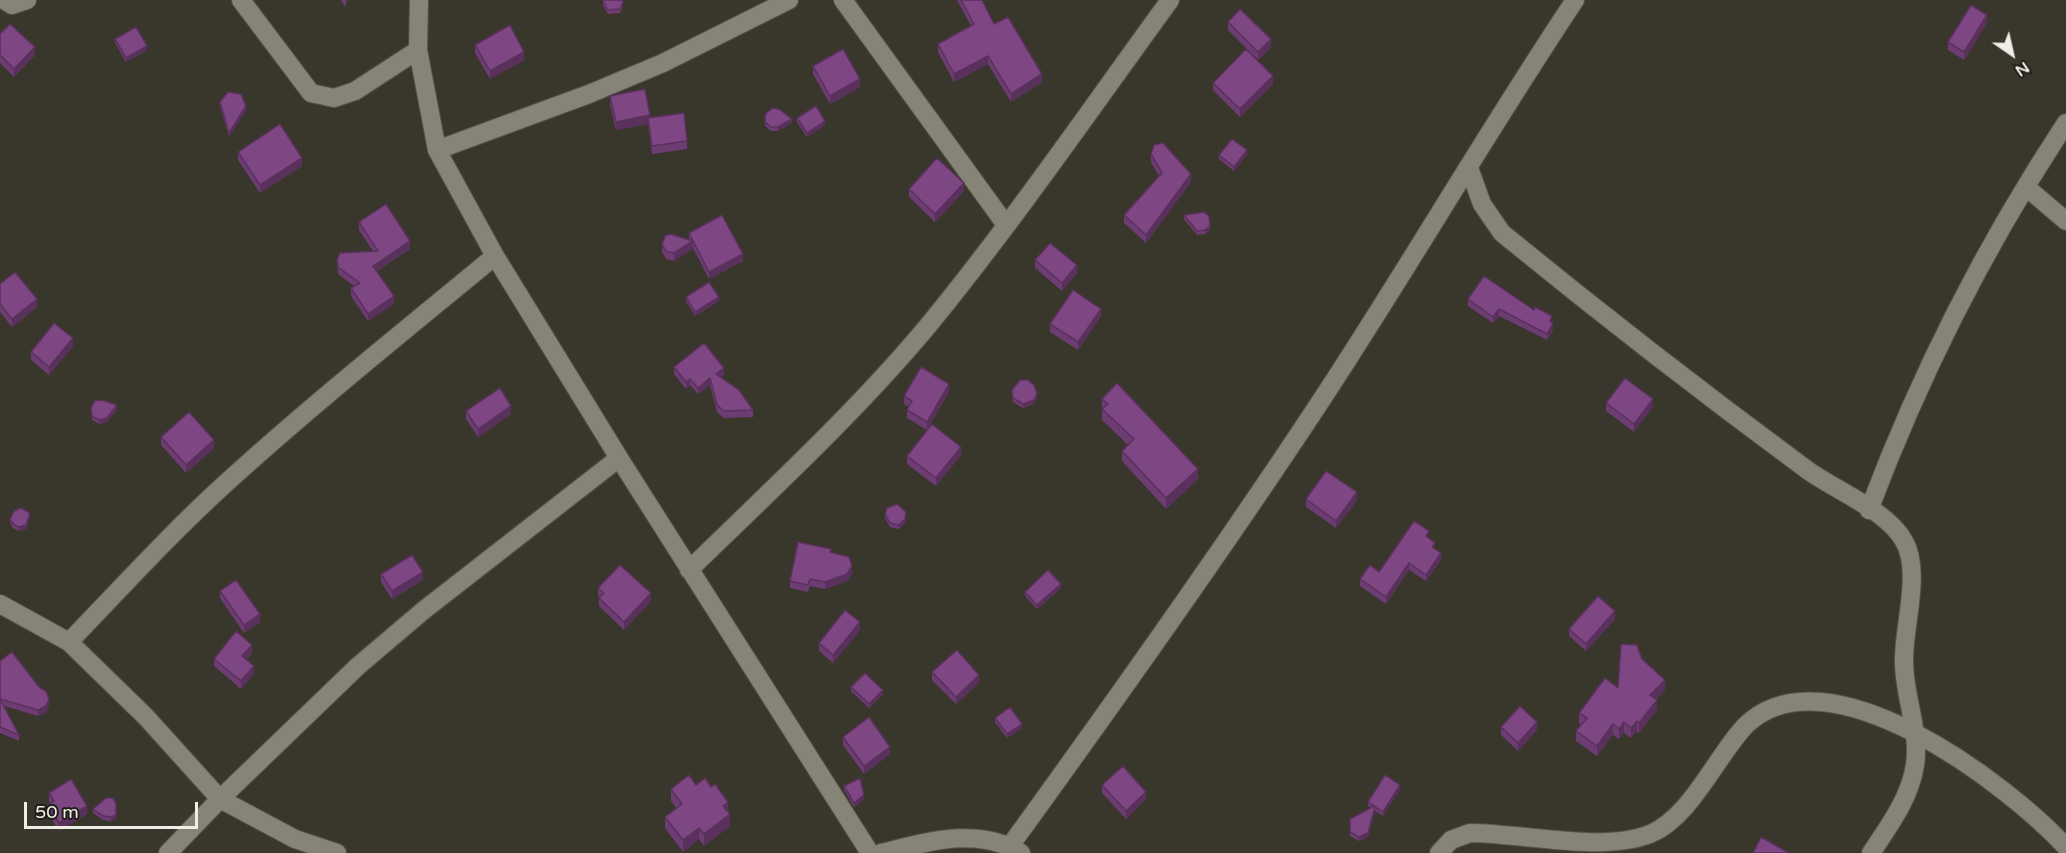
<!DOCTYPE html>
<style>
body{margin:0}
#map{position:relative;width:2066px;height:853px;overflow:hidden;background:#39372b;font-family:"Varela Round",sans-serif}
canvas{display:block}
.north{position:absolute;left:1982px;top:24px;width:60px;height:60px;-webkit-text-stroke:4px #1f1e19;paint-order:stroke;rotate:146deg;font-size:16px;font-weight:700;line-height:24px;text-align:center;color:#eeede6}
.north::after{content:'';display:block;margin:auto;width:21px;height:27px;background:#eeede6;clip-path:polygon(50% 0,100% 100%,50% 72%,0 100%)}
.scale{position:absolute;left:24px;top:802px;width:174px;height:27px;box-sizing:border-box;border:3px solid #eeede6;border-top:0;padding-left:8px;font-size:18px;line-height:21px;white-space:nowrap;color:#eeede6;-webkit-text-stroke:4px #1f1e19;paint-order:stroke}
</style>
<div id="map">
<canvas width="2066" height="853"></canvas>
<div class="north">N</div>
<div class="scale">50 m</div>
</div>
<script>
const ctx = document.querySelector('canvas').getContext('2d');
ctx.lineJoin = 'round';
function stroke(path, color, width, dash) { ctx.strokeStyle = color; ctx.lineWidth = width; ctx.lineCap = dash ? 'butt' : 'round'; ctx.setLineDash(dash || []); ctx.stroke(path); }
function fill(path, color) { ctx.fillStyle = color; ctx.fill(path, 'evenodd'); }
const minor = new Path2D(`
 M4 0 12 5 27 0
 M241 0 311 93 334 98 355 91 418 50
 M843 0 1006 225
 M437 150 589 94 663 63 789 0
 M1469 168 1482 204 1502 233C1601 314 1703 393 1806 469 1834 490 1887 510 1904 541 1922 572 1903 627 1904 662 1904 696 1920 730 1915 765 1910 798 1889 826 1871 853
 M2026 187 2066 221
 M619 458 870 853
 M1869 510C1920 374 1986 244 2066 123
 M689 570C770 491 854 414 927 327 1013 222 1090 110 1170 0
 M0 604 69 642 146 717 220 799 295 839 337 853
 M69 642C121 588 171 533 226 483 313 404 404 331 495 256
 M1010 846C1118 697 1225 547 1326 393 1411 263 1489 129 1575 0
 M168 853 220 799 358 666 424 610 619 458 495 256 437 150 418 50 419 0
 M881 853C927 842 978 826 1021 853
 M1439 853 1451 840 1470 833C1522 833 1602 853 1650 834 1690 818 1716 757 1745 726 1826 645 2009 785 2066 847`);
stroke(minor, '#56544a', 20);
stroke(minor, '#868476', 18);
fill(new Path2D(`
 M341 0H347L345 7Z
 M957 0H982L994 24 1042 82 1011 102 988 64 954 82 938 52V44L971 26Z
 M603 1 623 6 620 13 608 14 603 5Z
 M1228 22 1271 47 1258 60 1228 30Z
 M1987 23 1964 60 1948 50V42Z
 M0 34 35 55 14 77 0 63Z
 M115 39 147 50 126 62 115 43Z
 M475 45 524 60 490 79 475 53Z
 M813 66 860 87 830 104 813 74Z
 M1213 83 1273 84 1240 117 1213 90Z
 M610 96 650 117 687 141V149L652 154 648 124 616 130 610 104Z
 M220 102 246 110 229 137 220 106Z
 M765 117 792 123 778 131H771L765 126Z
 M797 118 825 125 807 137 797 122Z
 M238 152 302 166 260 193 238 160Z
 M1151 154 1191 182 1146 243 1124 223V215L1159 176 1151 162Z
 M1247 154 1234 171 1219 159V155Z
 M909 189 964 191 935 222 909 197Z
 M1184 215 1210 230 1205 234 1197 235 1184 219Z
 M359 222 410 249 377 271 394 304 368 321 351 296V288L354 286 338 274 337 259 373 251 359 230Z
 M689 233 743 261 709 279 693 248 674 261 666 259 662 252V244L689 239Z
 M1035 260 1077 273 1062 291 1035 268Z
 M0 284 37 307 12 327 0 312Z
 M686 297 719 301 695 316 686 301Z
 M1468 299 1552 323 1553 330 1547 340 1499 316 1493 323 1468 306Z
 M1101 316 1078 350 1050 332V324Z
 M73 346 49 375 31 360V352Z
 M674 367 724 374 721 377 753 410V417L724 418 717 412 710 385 698 394 690 385 686 389 674 374Z
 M1012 390 1037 397 1034 404 1023 408 1013 402Z
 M949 392 927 430 907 418V410L909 407 904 404V396Z
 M1102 399 1198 479 1166 509 1122 461V451L1128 445 1102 420Z
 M1606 403 1653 406 1634 432 1606 411Z
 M91 408 117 409 107 422 99 424 92 420Z
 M466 411 511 414 478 437 466 419Z
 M161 437 214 448 186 473 161 445Z
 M961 455 936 486 907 464V456Z
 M1306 499 1357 500 1336 528 1306 507Z
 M885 514 906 516 905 523 899 529 890 527 885 518Z
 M30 517 26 529 19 531 13 528 10 523V519Z
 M1429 538 1441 560 1426 581 1409 570 1386 604 1360 586V579L1379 572Z
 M831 552 852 574 847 581 825 589 810 586 808 592 790 588V581Z
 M381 574 423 580 392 599 381 582Z
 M598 588 651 601 624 630 599 606V598L600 597 598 596Z
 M1061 588 1037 609 1025 596V592Z
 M220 591 260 622 244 633 220 598Z
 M1615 619 1586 651 1569 636V629Z
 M860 630 833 663 819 651V643Z
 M252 653 246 660 254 674 241 689 214 666V659Z
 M1642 659 1665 690 1656 699 1657 710 1639 733 1637 731 1631 738 1624 733 1619 739 1613 735 1597 756 1576 741V731L1581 725 1579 723V713L1618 688Z
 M0 661 49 705 46 713 38 716 4 706 19 735V741L0 733Z
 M932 672 979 683 956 704 932 680Z
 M851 687 883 694 869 708 851 691Z
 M995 718 1022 728 1007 738 995 722Z
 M1501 727 1537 730 1518 751 1501 735Z
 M843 737 890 754 864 774 843 745Z
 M1102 785 1146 799 1126 819 1102 793Z
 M844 786 864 799 854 807 844 790Z
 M671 789 728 813 730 826 704 846 699 839 683 852 665 828V817L676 808 671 801Z
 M1400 789 1383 816 1375 811 1368 837 1359 841 1350 836V819L1371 808 1368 806V802Z
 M49 793 87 814 59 831 48 813V805L50 803 49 801Z
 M116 803V819L111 821 103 820 93 813V809Z`), '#6d3c72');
fill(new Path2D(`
 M1987 15V23L1964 60V52Z
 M1271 39V47L1258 60V52Z
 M147 46V50L126 62V58Z
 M35 47V55L14 77V69Z
 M524 52V60L490 79V71Z
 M988 56V64L954 82V74Z
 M1042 74V82L1011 102V94Z
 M1273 76V84L1240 117V109Z
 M860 79V87L830 104V96Z
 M246 106V110L229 137V133Z
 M650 115V123L648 118V124L616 130V122Z
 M792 119V123L778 131V127Z
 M825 121V125L807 137V133Z
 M1247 150V154L1234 171V167Z
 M302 158V166L260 193V185Z
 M1191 174V182L1146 243V235Z
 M964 183V191L935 222V214Z
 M1210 226V230L1205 234V230Z
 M410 241V249L373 273V266Z
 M693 241V248L674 261V253Z
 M743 254V261L709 279V272Z
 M1077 265V273L1062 291V283Z
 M394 296V304L368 321V314Z
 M719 297V301L695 316V312Z
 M37 299V307L12 327V319Z
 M1101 309V316L1078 350V342Z
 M1499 309V316L1493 323V317Z
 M1553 324V330L1547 340V334Z
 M73 338V346L49 375V367Z
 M724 368V374L716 380V374Z
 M710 378V385L698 394V388Z
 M690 379V385L686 389V382Z
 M949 384V392L927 430V422Z
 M1037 393V397L1034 404 1023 408V404Z
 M1653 399V406L1634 432V424Z
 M117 405V409L107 422 99 424V420Z
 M511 406V414L478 437V429Z
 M214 440V448L186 473V465Z
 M961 447V455L936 486V478Z
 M1198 469V479L1166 509V498Z
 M1357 492V500L1336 528V521Z
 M906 512 905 523 899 529V525Z
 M30 513V517L26 529 19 531V527Z
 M1441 553V560L1426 581V575Z
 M1409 563V570L1386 604V597Z
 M852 566V574L847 581 825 589V582Z
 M423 572V580L392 599V591Z
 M1061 584V588L1037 609V605Z
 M651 593V601L624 630V622Z
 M1615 611V619L1586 651V644Z
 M260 614V622L244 633V625Z
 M860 622V630L833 663V655Z
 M252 645V653L242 664V656Z
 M254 666V674L241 689V681Z
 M979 675V683L956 704V697Z
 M1665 680V690L1650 705V695Z
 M883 690V694L869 708V704Z
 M49 699V705L46 713 38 716V710Z
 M1657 700V710L1639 733V723Z
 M1637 721V731L1631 738V728Z
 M1537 722V730L1518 751V743Z
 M1624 722V733L1619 739V729Z
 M1022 724V728L1007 738V734Z
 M1613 724V735L1597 756V746Z
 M890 747V754L864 774V766Z
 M1400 785V789L1383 816V812Z
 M1146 792V799L1126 819V811Z
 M864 795V799L854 807V803Z
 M728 802V813L723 806Z
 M87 806V814L59 831V823Z
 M1375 807V811L1368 837 1359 841V837Z
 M730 814V826L704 846V834Z
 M116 815V819L111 821V817Z
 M699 828V839L683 852V840Z`), '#59315c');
const building = new Path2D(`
 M604 0H623V2L620 9 608 10 603 1Z
 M961 0H982L994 24 1008 17 1042 74 1011 94 988 56 954 74 938 44 974 24Z
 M1971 5 1987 15 1964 52 1948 42Z
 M1240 9 1271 39 1258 52 1228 22Z
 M10 24 35 47 14 69 0 55V34Z
 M510 25 524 52 490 71 475 45Z
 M136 27 147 46 126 58 115 39Z
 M843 49 860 79 830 96 813 66Z
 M1246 49 1273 76 1240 109 1213 83Z
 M645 89 650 115 616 122 610 96Z
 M228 92 241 94 246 106 229 133 220 102Z
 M816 106 825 121 807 133 797 118Z
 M773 108 779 109 792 119 778 127H771L765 122V117L766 113Z
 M684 113 687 141 652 146 648 118Z
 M280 124 302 158 260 185 238 152Z
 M1232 139 1247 150 1234 167 1219 155Z
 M1163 143 1191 174 1146 235 1124 215 1162 173 1151 154 1154 145Z
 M937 158 964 183 935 214 909 189Z
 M386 204 410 241 373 266 394 296 368 314 351 288 360 283 338 267 337 259 340 253 378 251 359 222Z
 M1204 212 1209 216 1210 226 1205 230 1197 231 1184 215Z
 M722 215 743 254 709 272 693 241 674 253 666 251 662 244 665 236 670 234 693 241 689 233Z
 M1050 243 1077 265 1062 283 1035 260Z
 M15 272 37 299 12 319 0 304V284Z
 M1484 276 1534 310 1535 307 1552 316 1550 321 1553 324 1547 334 1499 309 1493 317 1468 299Z
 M709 282 719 297 695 312 686 297Z
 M1073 290 1101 309 1078 342 1050 324Z
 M54 323 73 338 49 367 31 352Z
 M704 343 724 368 716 374 739 390 753 410 724 411 717 405 710 378 698 388 690 379 686 382 674 367Z
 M921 367 949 384 927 422 907 410 912 401 904 396Z
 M1625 378 1653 399 1634 424 1606 403Z
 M1020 380H1028L1034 385 1037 393 1034 400 1023 404 1013 398 1012 390Z
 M1117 383 1198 469 1166 498 1122 451 1134 439 1102 409 1108 404 1102 399Z
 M500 388 511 406 478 429 466 411Z
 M102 400 117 405 107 418 99 420 92 416 91 408 95 401Z
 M189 412 214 440 186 465 161 437Z
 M932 424 961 447 936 478 907 456Z
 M1326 471 1357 492 1336 521 1306 499Z
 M897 504 906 512 905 519 899 525 890 523 885 514 887 508Z
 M21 508 30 513 26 525 19 527 13 524 10 519 14 511Z
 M1414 521 1429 531 1426 536 1435 543 1432 547 1441 553 1426 575 1409 563 1386 597 1360 579 1370 565 1379 572Z
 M798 542 831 549 830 552 849 557 852 566 847 574 825 582 810 579 808 585 790 581Z
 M412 555 423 572 392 591 381 574Z
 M620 565 651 593 624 622 599 598 604 593 598 588Z
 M1048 570 1061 584 1037 605 1025 592Z
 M236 580 260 614 244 625 220 591Z
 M1598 596 1615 611 1586 644 1569 629Z
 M845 610 860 622 833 655 819 643Z
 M236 631 252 645 242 656 254 666 241 681 214 659Z
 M1621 644 1637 645 1642 659 1665 680 1650 695 1657 700 1639 723 1637 721 1631 728 1624 722 1619 729 1613 724 1597 746 1576 731 1587 718 1579 713 1605 678 1618 688Z
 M957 650 979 675 956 697 932 672Z
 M12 652 40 688 46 691 49 699 46 706 38 710 0 699 19 735 0 727V661Z
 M865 673 883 690 869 704 851 687Z
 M1520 706 1537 722 1518 743 1501 727Z
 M1010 707 1022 724 1007 734 995 718Z
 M869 717 890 747 864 766 843 737Z
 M1123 766 1146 792 1126 811 1102 785Z
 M689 775 696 785 705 778 711 787 715 784 728 802 723 806 730 814 704 834 699 828 683 840 665 817 682 804 671 789Z
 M1385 775 1400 785 1383 812 1375 807 1368 833 1359 837 1350 832V819L1374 806 1368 802Z
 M860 778 864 795 854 803 844 786Z
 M71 779 87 806 59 823 48 805 54 801 49 793Z
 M106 798H113L116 803V815L111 817 103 816 93 809Z
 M1761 837 1789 853H1753Z`);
fill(building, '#7f4684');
stroke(building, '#59315c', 1.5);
</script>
